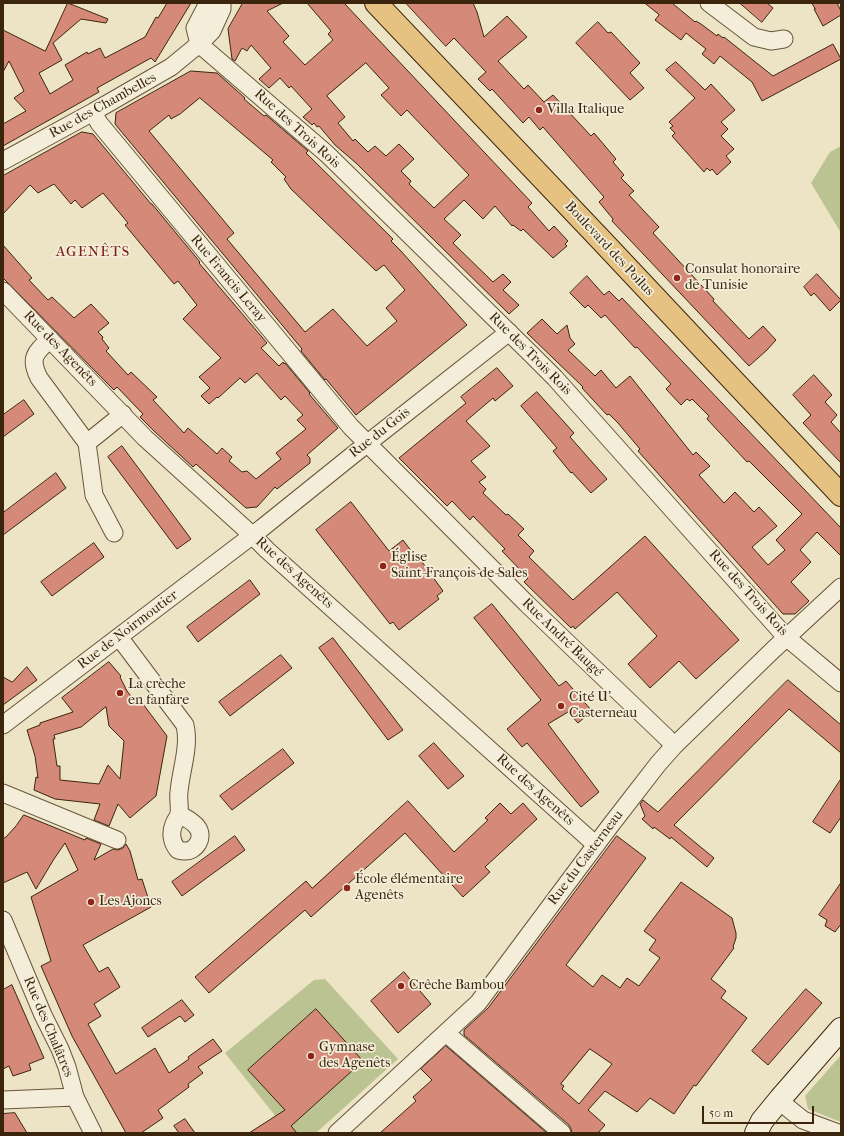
<!DOCTYPE html>
<meta charset="utf-8">
<style>
body{margin:0}
#map{position:relative;width:844px;height:1136px;overflow:hidden;background:#ede3c5;font-family:"IM FELL French Canon",serif}
canvas{display:block}
.frame{position:absolute;inset:0;border:4px solid #3b260d;pointer-events:none}
.scale{position:absolute;left:702px;top:1106px;width:112px;height:18px;box-sizing:border-box;border:2px solid #3b260d;border-top:0;padding-left:5px;font-size:12px;line-height:14px;white-space:nowrap;color:#3b260d;-webkit-text-stroke:3px #f3edd9;paint-order:stroke}
</style>
<div id="map">
<canvas width="844" height="1136"></canvas>
<div class="frame"></div>
<div class="scale">50 m</div>
</div>
<script>
const ctx = document.querySelector('canvas').getContext('2d');
ctx.lineJoin = 'round';
function fill(path, color) { ctx.fillStyle = color; ctx.fill(path, 'evenodd'); }
function stroke(path, color, width, dash) { ctx.strokeStyle = color; ctx.lineWidth = width; ctx.lineCap = dash ? 'butt' : 'round'; ctx.setLineDash(dash || []); ctx.stroke(path); }
function label(font, color, halo, rows, align = 'center') {
  ctx.font = font + ' "IM FELL French Canon",serif'; ctx.lineWidth = 3.5; ctx.setLineDash([]); ctx.textBaseline = 'middle'; ctx.strokeStyle = halo; ctx.fillStyle = color; for (const [text, x, y, turn = 0] of rows) {
    ctx.save(); ctx.translate(x, y); ctx.rotate((+turn || 0) * Math.PI / 180); ctx.textAlign = isNaN(turn) ? turn : align; if (halo) ctx.strokeText(text, 0, 0); ctx.fillText(text, 0, 0); ctx.restore();
  }
}
fill(new Path2D(`
 M841 146V233L811 183 830 152Z
 M325 979 398 1059 316 1133H289L225 1053 314 980Z
 M841 1055V1122L808 1109 805 1096Z`), '#bcc392');
const building = new Path2D(`
 M68 3 108 19 106 23 81 19 53 43 62 60 39 73 50 94 73 80 65 65 87 52 88 54 100 48 105 58 145 37 156 17 158 18 167 3H191L155 62 151 58 97 88 99 92 3 146V124L26 111 14 98 24 91 9 61 3 72V30L45 51Z
 M243 3H283L267 11 289 36 283 42 305 65 333 40 328 34 331 31 307 3H344L532 203 528 207 549 231 554 226 568 241 565 244 567 246 553 258 523 229 521 231 513 225 512 226 495 206 483 219 464 200 444 219 461 235 453 243 493 282 503 274 511 282 503 290 519 305 509 314 356 163 335 145 319 126 317 127 314 123 312 125 303 117 312 109 291 86 289 88 280 78 269 88 259 79 271 68 251 45 247 51 242 48 235 61 232 59 228 29ZM366 63 389 88 381 95 401 116 407 110 469 175 434 208 409 184 411 181 401 171 414 159 399 144 386 156 375 146 368 152 355 139 353 141 338 123 345 117 327 96Z
 M406 3H473L477 12 484 37 507 16 527 37 498 61 524 89 528 85 544 102 553 95 591 136 594 133 616 159 613 162 624 175 621 178 634 191 629 195 659 227 653 233 714 299 713 301 749 339 763 326 776 340 767 350 749 366 612 221 613 219 599 202 604 197 543 127 540 130 529 117 523 123 492 89 490 91 478 79 486 72 454 38 446 46Z
 M645 3H672L695 22 696 21 701 24 717 36 718 34 723 38 724 37 773 76 833 44 841 59 762 101 752 82 720 56 714 64 702 54 706 49 686 33 681 40 655 20 659 15Z
 M740 3H767L773 8 762 22Z
 M812 3H837L841 11V15L823 26 814 9H815Z
 M598 22 608 33 611 32 640 63 630 73 644 88 630 100 576 43Z
 M676 62 705 90 711 84 735 110 721 122 728 129 721 136 734 149 726 156 731 162 717 175 712 169 710 171 707 168 704 172 672 136 675 133 670 128 673 126 669 122 695 98 666 70Z
 M191 71 217 73 245 98 244 99 264 116 266 115 308 151 306 153 393 239 391 241 400 250 467 325 356 415 326 379 325 380 301 351 302 349 115 124 116 113ZM200 98 273 160 271 162 286 177 284 179 291 189 376 271 384 265 405 290 386 308 397 321 367 346 333 309 305 332 227 239 234 233 149 131 169 115 171 119 180 114Z
 M82 132 93 134 151 204H152L200 262 199 263 267 343 261 348 279 366 283 362 284 364 285 363 310 393 309 394 338 428 307 455 310 458V463L277 489 275 487 257 507 246 508 196 464 193 467 154 431 140 417 143 414 117 387 114 390 3 278V245L32 278 29 280 48 300 52 297 74 318 91 304 109 323 98 332 103 337 102 339 109 348 106 351 128 375 131 372 157 397 153 400 184 433 188 428 217 454 222 448 232 457 229 461 242 472 247 471 256 479 281 459 276 453 306 429 297 420 303 415 285 396 281 400 257 373 245 383 240 378 218 398 217 397 209 404 201 396 210 388 199 377 221 358 183 319 197 305 178 281 174 284 125 225 128 223 103 193 82 208 75 200 71 204 54 184 38 193 30 185 3 214V176Z
 M817 274 841 300 830 311 814 293 811 296 804 287Z
 M587 276 604 295 609 291 619 301 622 298 841 528V556L817 532 800 550 811 562 791 582 809 601 795 614H783L638 451 640 449 618 423 609 414 607 415 582 388 583 387 527 333 542 319 557 334 567 325 570 338 575 344 568 350 595 376 601 370 616 388 630 376 693 455 696 452 710 466 699 475 724 503 735 492 754 512 759 507 777 526 752 547 768 565 785 550 776 540 802 514 749 461 747 462 707 419 709 416 692 399 690 401 687 399 681 405 666 389 671 384 637 347 635 348 605 315 601 318 588 305 585 308 570 293Z
 M497 368 513 386 495 401 493 398 466 421 490 446 471 461 486 477 479 482 486 489 483 493 506 515 508 514 524 529 518 535 534 551 529 557 573 600 645 536 739 640 696 679 679 661 650 688 628 664 657 636 617 592 575 629 573 626 571 628 524 582 528 578 502 551 505 549 473 516 470 520 452 501 447 506 399 458 466 403 461 397Z
 M814 375 832 395 825 402 837 415 831 422 841 433V463L803 423 811 415 793 395Z
 M537 392 574 433 570 437 607 479 591 493 572 472 571 473 553 451 557 448 521 406Z
 M24 400 34 414 3 437V415Z
 M122 446 191 539 177 549 108 457Z
 M56 473 66 488 3 535V513Z
 M351 502 389 551 403 540 415 556 417 555 443 591 437 596 439 599 399 630 393 622 390 624 316 530Z
 M94 543 104 557 52 596 41 582Z
 M250 580 260 594 198 642 187 627Z
 M492 604 559 686 566 681 592 711 578 723 568 712 548 724 599 792 581 807 527 743 522 747 507 729 541 700 474 618Z
 M333 638 403 730 388 740 319 648Z
 M281 655 292 668 230 716 219 702Z
 M109 662 121 676 120 677 127 691 136 703 140 700 167 736 156 796 130 818 118 804 109 826 94 820 100 804 55 799 34 790 36 777 38 778 35 756 27 730 40 725V723L73 712 62 698ZM106 707 109 726 124 741 120 779 108 765 99 784 60 780V766H57L55 752 53 739H55L54 735 81 727Z
 M27 667 37 680 3 705V677L12 682Z
 M788 680 841 725V753L789 709 674 825 714 858 707 867 671 837 670 839 654 827 653 829 642 819 645 816 640 804 643 800 658 812 677 792Z
 M434 743 464 776 448 789 419 756Z
 M283 749 294 763 232 810 220 796Z
 M841 779V817L830 833 813 822Z
 M408 801 454 852 488 820 485 818 500 803 511 814 523 803 537 819 485 867 490 872 463 897 405 833 311 917 305 910 209 993 195 977 306 881 312 888Z
 M24 815 85 840 86 838 101 844 94 860 113 849 118 850 123 848 126 844 130 851 138 880 142 879 151 907 83 945 99 972 108 967 120 987 94 1004 101 1016 88 1024 116 1074 155 1048 169 1073 189 1059 188 1057 213 1039 222 1051 198 1067 203 1073 188 1084 189 1087 158 1110 163 1118 141 1133H126L72 1036 41 966 51 961 31 897 78 870 65 843 54 859 36 889 27 872 3 883V839L6 837 16 826Z
 M235 836 245 850 182 896 172 882Z
 M617 836 646 858 566 965 593 987 602 975 620 988 627 978 639 986 660 958 649 950 656 940 644 931 681 882 732 918 736 933V938L733 947 734 948 711 979 726 991 721 998 747 1018 696 1086 694 1085 674 1114 650 1098 637 1112 605 1091 588 1110 605 1125 598 1133H572L571 1129 569 1125 464 1035V1030L488 1008ZM590 1049 612 1064 579 1104 562 1089 564 1086 561 1084Z
 M841 883V924L835 932 825 926 827 920 819 915Z
 M404 972 431 1004 398 1033 371 1001Z
 M12 985 44 1058 29 1064 31 1070 13 1076 9 1066 3 1069V990Z
 M806 989 822 1003 768 1065 752 1051Z
 M182 1000 194 1015 185 1022 180 1016 148 1037 142 1028Z
 M316 1009 363 1061 291 1126 297 1133H249L285 1110 248 1070Z
 M446 1046 547 1133H380L416 1101 413 1097 432 1080 421 1069Z
 M15 1113 27 1133H3V1114Z
 M185 1119 195 1133H179L174 1126Z`);
fill(building, '#d58979');
stroke(building, '#3b260d', 1);
const street = new Path2D(`
 M709 3 754 37 771 41 784 39
 M199 44 219 61 327 154 531 354 555 378 786 637 841 683
 M199 44 195 28 206 7 211 3
 M93 112 99 123 351 427 527 604 667 738 674 746
 M3 161 93 112 171 67 199 44 212 31 222 9V3
 M3 291 145 438 252 535 267 550 596 845
 M50 339C35 353 29 358 39 378L87 443 94 495 114 533
 M87 443 123 414
 M119 637 185 725C190 747 181 769 179 792 178 799 180 806 179 813 179 817 175 820 174 824 170 833 172 843 178 850 180 851 182 851 184 851 196 852 205 837 197 827 193 821 185 818 179 814
 M3 725 262 528 354 454 509 332
 M3 793 117 840
 M3 920 43 1015 60 1049 67 1067 75 1097 93 1133
 M446 1033 562 1133
 M780 1099 788 1108 803 1120 838 1133
 M3 1100 75 1097
 M337 1133 478 1003 610 826 658 764 674 746 774 649 841 587`);
const secondary = new Path2D(`
 M756 1133 762 1121 780 1099 841 1029`);
const primary = new Path2D(`
 M376 3 603 242 841 495`);
stroke(street, '#68553b', 19);
stroke(secondary, '#3b260d', 24);
stroke(primary, '#3b260d', 24);
stroke(street, '#f3edd9', 17);
stroke(secondary, '#f3edd9', 22);
stroke(primary, '#e6c282', 22);
for (const [x, y, r, color] of [
 [539,110,4,"#8f2418"],
 [677,278,4,"#8f2418"],
 [383,566,4,"#8f2418"],
 [120,693,4,"#8f2418"],
 [561,706,4,"#8f2418"],
 [347,888,4,"#8f2418"],
 [91,902,4,"#8f2418"],
 [401,986,4,"#8f2418"],
 [311,1056,4,"#8f2418"]
]) { const dot = new Path2D(); dot.arc(x, y, r, 0, 2 * Math.PI); ctx.fillStyle = color; ctx.fill(dot); stroke(dot, '#f3edd9', 1.5); }
label('14px', '#3b260d', '#f3edd9', [
 ["Rue des Chambelles",103,106,-29],
 ["Rue des Trois Rois",297,129,42],
 ["Boulevard des Poilus",609,249,47],
 ["Rue Francis Leray",228,279,50],
 ["Rue des Agenêts",60,349,46],
 ["Rue des Trois Rois",530,354,45],
 ["Rue du Gois",380,433,-38],
 ["Rue des Agenêts",294,573,42],
 ["Rue des Trois Rois",748,593,48],
 ["Rue de Noirmoutier",128,630,-37],
 ["Rue André Baugé",562,638,44],
 ["Rue des Agenêts",535,790,42],
 ["Rue du Casterneau",586,858,-53],
 ["Rue des Chalâtres",48,1027,67]
]);
label('14px', '#3b260d', '#f3edd9', [
 ["Villa Italique",547,110],
 ["Consulat honoraire",685,270],
 ["de Tunisie",685,286],
 ["Église",391,558],
 ["Saint-François-de-Sales",391,574],
 ["La crèche",128,685],
 ["en fanfare",128,701],
 ["Cité U'",569,698],
 ["Casterneau",569,714],
 ["École élémentaire",355,880],
 ["Agenêts",355,896],
 ["Les Ajoncs",99,902],
 ["Crêche Bambou",409,986],
 ["Gymnase",319,1048],
 ["des Agenêts",319,1064]
], 'left');
ctx.letterSpacing = '1px';
label('15px', '#7a1f14', '#f3edd9', [
 ["AGENÊTS",93,252]
]);
ctx.letterSpacing = '0px';
</script>
